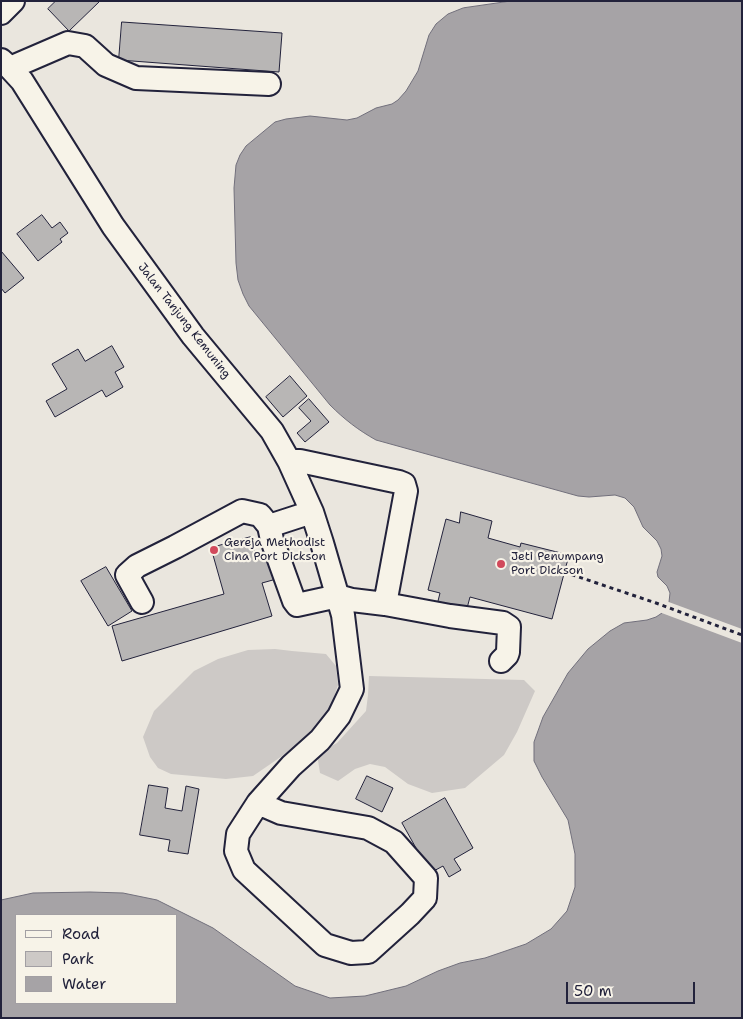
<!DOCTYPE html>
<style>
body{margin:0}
#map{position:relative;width:743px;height:1019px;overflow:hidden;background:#eae6de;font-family:"Shantell Sans",sans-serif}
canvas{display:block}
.frame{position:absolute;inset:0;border:2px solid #22223b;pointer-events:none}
.legend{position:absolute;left:15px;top:914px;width:162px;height:90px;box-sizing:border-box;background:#f7f3e8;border:1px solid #a29fa3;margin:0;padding:6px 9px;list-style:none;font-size:15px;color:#22223b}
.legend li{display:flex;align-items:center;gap:10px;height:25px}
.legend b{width:25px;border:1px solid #a29fa3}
.scale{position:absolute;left:566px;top:982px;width:129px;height:22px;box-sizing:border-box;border:2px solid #22223b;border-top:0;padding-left:6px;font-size:15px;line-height:18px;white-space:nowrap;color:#22223b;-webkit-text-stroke:4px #f7f3e8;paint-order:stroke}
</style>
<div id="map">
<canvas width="743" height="1019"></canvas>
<div class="frame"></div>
<ul class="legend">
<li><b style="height:6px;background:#f7f3e8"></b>Road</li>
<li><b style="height:14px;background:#cdc9c6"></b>Park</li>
<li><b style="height:14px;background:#a6a3a6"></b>Water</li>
</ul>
<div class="scale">50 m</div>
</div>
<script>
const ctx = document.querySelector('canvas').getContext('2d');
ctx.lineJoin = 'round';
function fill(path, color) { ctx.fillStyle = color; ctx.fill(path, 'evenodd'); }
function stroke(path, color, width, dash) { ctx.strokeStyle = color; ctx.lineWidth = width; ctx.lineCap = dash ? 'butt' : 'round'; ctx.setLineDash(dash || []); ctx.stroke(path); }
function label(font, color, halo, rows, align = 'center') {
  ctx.font = font + ' "Shantell Sans",sans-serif'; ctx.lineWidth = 4.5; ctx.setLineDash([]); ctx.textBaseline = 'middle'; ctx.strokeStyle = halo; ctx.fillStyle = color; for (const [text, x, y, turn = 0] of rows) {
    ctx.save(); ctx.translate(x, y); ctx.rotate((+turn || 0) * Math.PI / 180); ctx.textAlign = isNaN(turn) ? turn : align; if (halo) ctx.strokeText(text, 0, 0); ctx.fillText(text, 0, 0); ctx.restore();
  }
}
fill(new Path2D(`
 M275 649 292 651 326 654 336 666 338 685 329 711 312 733 285 754 253 776 226 779 171 774 158 768 150 757 143 737 154 711 194 671 218 659 248 650Z
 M369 676 524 680 535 691 517 732 504 755 465 788 432 793 408 784 385 767 370 764 355 769 338 781 320 773 317 754 337 743 366 711 368 695Z`), '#cdc9c6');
const water = new Path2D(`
 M511 1H742V1018H1V900L33 893 90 892 123 893 157 900 213 928 295 986 330 998 365 996 406 986 438 971 460 963 485 958 526 944 551 929 567 911 575 887V854L568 820 542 777 534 761V742L543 717 568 673 588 649 610 631 624 623 647 620 656 617 662 613 669 602 670 593 667 586 658 577 657 572 662 556 661 549 657 541 643 527 634 507 625 498 615 495 589 497 578 496 376 440C358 430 344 419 330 405L249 306 243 294 238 280 236 263 234 188 236 165 240 155 246 146 275 122 286 119 310 116 347 120 357 118 376 108 392 104 398 100 406 91 418 71 429 35 436 24 448 14 463 8ZM16 915H176V1003H16Z`);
fill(water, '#a6a3a6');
stroke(water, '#716f7b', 1);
fill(new Path2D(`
 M666 601 742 629V643L659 612Z`), '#eae6de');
const building = new Path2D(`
 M56 1H100L69 31 48 9Z
 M122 22 282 33 279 72 119 60Z
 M42 215 52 228 60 222 68 233 60 239 62 242 38 261 17 234Z
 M1 251 24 278 5 293 1 288Z
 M112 346 124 367 115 372 123 387 106 397 102 390 55 417 46 401 67 389 52 364 78 349 85 361Z
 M290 376 307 396 283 417 266 397Z
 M309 399 329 422 305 442 297 433 311 421 299 408Z
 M461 512 492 521 488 538 520 547 521 543 569 555 552 619 470 597 466 612 437 605 440 593 428 590 446 519 459 523Z
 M251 537 257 559 273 554 280 578 262 583 272 616 122 661 112 626 224 594 211 548Z
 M106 567 132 611 108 626 81 581Z
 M367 776 393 788 382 812 356 799Z
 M149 785 168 788 165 808 182 811 186 786 199 789 188 854 168 851 170 840 140 835Z
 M445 798 473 848 454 859 461 870 449 877 443 866 430 873 402 823Z`);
fill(building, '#b8b6b5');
stroke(building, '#22223b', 1);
const minor = new Path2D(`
 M1 13 13 1
 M1 60 10 68 22 81 113 226 193 336 272 431 289 461 312 512 322 543 343 615 352 689 339 716 320 740 291 766 258 803
 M10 68 68 43 85 46 106 65 136 78 269 84
 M269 526 272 540 294 601 297 605 338 596 352 600 385 604 406 491 404 484 399 482 300 461H289
 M142 602 127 575 137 566 175 547 242 511 260 515 269 526 312 512
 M385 604 450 616 503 623 509 627 508 652 507 655 501 661
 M258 803 281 813 368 828 394 842 426 878 425 898 410 914 368 952 351 953 325 945 244 870 236 851 238 834Z`);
stroke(minor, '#22223b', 26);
stroke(new Path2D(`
 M564 572 656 603 742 635`), '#22223b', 3, [4, 4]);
stroke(minor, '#f7f3e8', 22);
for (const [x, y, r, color] of [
 [214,550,5,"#d1495b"],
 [501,564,5,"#d1495b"]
]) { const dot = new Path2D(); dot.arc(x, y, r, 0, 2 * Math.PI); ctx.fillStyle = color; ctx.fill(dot); stroke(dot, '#f7f3e8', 2); }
label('12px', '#22223b', '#f7f3e8', [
 ["Jalan Tanjung Kemuning",184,321,52]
]);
label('12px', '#22223b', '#f7f3e8', [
 ["Gereja Methodist",224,543],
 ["Cina Port Dickson",224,557],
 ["Jeti Penumpang",511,557],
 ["Port Dickson",511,571]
], 'left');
</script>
